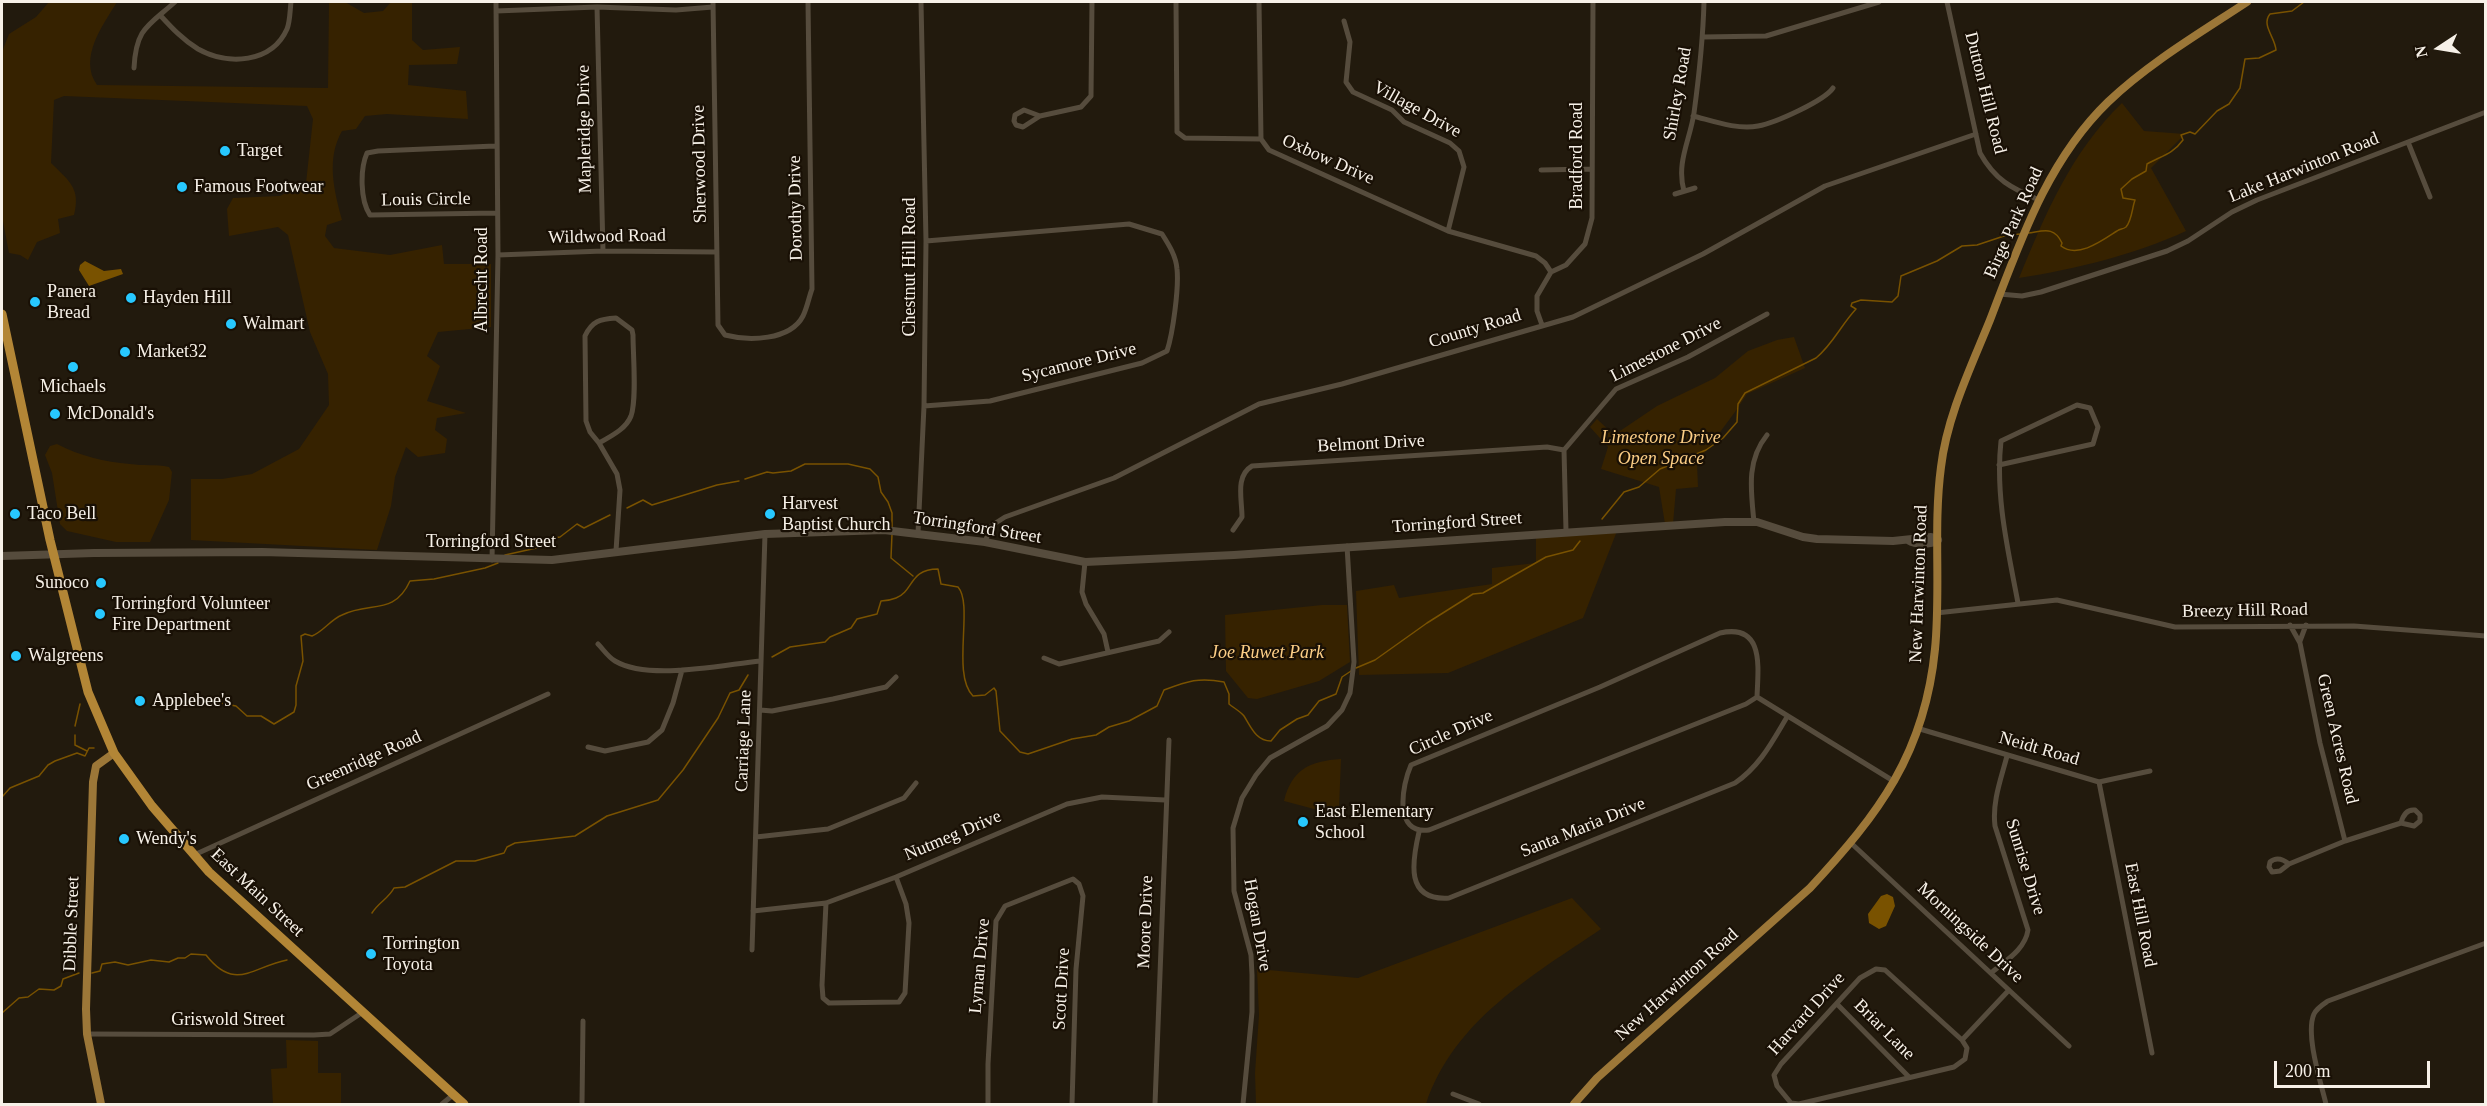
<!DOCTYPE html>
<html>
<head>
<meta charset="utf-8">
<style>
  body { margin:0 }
  #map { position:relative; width:2487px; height:1106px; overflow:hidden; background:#221a0d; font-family:Georgia,serif }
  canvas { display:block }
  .frame { position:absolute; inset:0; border:3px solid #f7f1e8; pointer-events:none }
  .north { position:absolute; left:2409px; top:18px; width:60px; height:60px; -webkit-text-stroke:4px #191005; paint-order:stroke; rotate:258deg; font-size:16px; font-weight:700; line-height:24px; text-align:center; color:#f7f1e8 }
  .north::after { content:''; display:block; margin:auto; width:21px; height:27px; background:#f7f1e8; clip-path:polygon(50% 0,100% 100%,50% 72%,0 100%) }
  .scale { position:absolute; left:2274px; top:1061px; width:156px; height:27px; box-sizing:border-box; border:3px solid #f7f1e8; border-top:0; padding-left:8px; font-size:18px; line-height:21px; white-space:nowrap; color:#f7f1e8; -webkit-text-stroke:4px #191005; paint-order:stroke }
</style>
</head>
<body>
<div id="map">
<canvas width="2487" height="1106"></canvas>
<div class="frame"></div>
<div class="north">N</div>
<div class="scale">200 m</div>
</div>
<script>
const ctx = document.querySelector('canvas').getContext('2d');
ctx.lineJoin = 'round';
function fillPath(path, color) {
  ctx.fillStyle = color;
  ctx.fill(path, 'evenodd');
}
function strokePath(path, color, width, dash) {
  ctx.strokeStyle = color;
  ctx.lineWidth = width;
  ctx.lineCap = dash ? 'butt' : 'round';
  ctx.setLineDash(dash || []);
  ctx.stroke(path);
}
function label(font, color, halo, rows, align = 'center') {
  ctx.font = font + ' Georgia,serif';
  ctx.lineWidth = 4.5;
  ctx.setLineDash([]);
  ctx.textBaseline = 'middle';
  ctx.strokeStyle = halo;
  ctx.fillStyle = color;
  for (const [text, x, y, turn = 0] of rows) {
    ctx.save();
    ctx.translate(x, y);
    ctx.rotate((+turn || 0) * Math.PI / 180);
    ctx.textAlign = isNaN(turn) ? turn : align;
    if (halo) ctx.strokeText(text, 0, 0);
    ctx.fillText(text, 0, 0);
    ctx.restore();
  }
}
fillPath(new Path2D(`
  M49 2H117C103 25 78 58 97 85L328 88 329 2H345L364 13 383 11 391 2H412V40L423 50 460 47 457 64 409 65 408 85 466 91 468 119 387 114 365 116 356 129 342 131C326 159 334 190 342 220L327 225 325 236 334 248 390 255 442 245 444 264H491V327L438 332 427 356 440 366 427 401 466 413 437 418 435 430 447 439 445 453 418 457 406 447 395 477 391 506 377 550 191 540V479H222L252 474 299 449 329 405 328 374 310 332 288 235 278 227 229 236 227 209 233 198 280 196 306 183 313 119 307 106 64 96 54 100 51 163C69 181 81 188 74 215L58 219 60 233 37 242 28 260 20 255 9 253 2 216V52L9 34 36 17Z
  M2122 103 2144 131 2185 134 2151 168 2186 231C2134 255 2075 269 2019 278 2045 215 2071 152 2122 103Z
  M1794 337 1805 368 1747 394 1735 412 1697 463 1698 487 1676 489 1673 524H1665L1659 487 1601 469 1608 447 1590 427 1597 419 1614 435 1657 406 1715 378 1748 351 1777 340Z
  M57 444C80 456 105 462 130 464 143 466 156 464 169 467L172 472 169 500 150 542H116L67 531 60 524 52 473 45 455 50 446Z
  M1619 526 1583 618 1448 673 1359 675 1356 591 1394 585 1399 598 1492 584V568L1536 563V531Z
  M1322 605H1347L1350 662 1319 681 1257 699 1248 698 1226 671 1225 615Z
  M1341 759 1339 809 1329 813 1284 801C1292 769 1310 761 1341 759Z
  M1572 898 1601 929C1532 976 1454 1020 1426 1104H1256L1255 1073 1259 1015 1257 969 1358 978Z
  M286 1040 318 1041V1073H341V1104H273L271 1069 287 1068Z`), '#362200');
fillPath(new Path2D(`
  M85 261 104 271 121 269 123 274 89 286 79 270 80 265Z
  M1887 894 1893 897 1895 906 1886 926 1879 929 1869 923 1868 914 1881 896Z`), '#795200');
strokePath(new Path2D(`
  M2028 233C2044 231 2054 226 2062 243L2061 246C2078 259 2103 240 2117 231 2121 228 2122 230 2126 227 2132 220 2132 208 2135 200L2123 198 2121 189 2132 179 2146 171 2147 164C2161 156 2173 154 2183 140L2181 135 2190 132 2195 134 2217 111 2229 104 2240 88 2245 59 2259 58 2276 50C2275 37 2261 25 2270 14L2292 11 2304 2
  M745 479 767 472 773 473 791 471 805 464H848L870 469 878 477 881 492 888 502 892 513V527
  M627 508 643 500 652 505 717 485 739 481
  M1602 519 1624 492 1639 487 1660 469 1706 450 1723 438 1737 422 1738 404 1745 393 1816 358C1833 344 1841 325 1856 309L1851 306 1852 303 1861 300 1892 302 1898 296 1901 276 1937 261 1962 246 1977 245 2007 235 2021 234
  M892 534 891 558 913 576
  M505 555 541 547 548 539 560 537 577 524 584 528 610 515
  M772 657 790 647 825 642 830 637 851 628 857 619 877 614 881 601C885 601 891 600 896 598 914 591 909 569 938 569L941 584 958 587C974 605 951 674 973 696L985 695 994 688 996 691 1000 731 1020 752 1028 754 1072 739 1096 735 1109 727 1129 721 1157 706 1164 690C1188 681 1199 677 1224 682L1229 694V704C1234 708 1241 712 1244 716 1251 727 1256 741 1271 741L1280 730 1297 719 1308 715 1319 701 1336 694 1342 677 1351 671
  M1356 668 1375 660 1427 623 1473 594 1483 593 1546 557 1573 550 1580 541
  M188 702 194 699
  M220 703 236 706 247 716H261L274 724 294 712 296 705V686L303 661 301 636 305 634 312 636C324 631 330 620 342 615 370 601 394 616 410 581L434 579 485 568 498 563
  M75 726 80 704
  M75 735V745L87 751
  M2 797 10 788 39 776 48 765 55 761 77 753 85 756 89 748H94
  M372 913C378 903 389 898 394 888L405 887 456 861H475L504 853 507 847 515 843 575 836 607 816 658 800 683 770 718 718 730 693 739 690 748 675
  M92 973 100 971 102 964 115 962 128 965 151 960 169 962 178 958H185L191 954 206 955C235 992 252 967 287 960
  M2 1013 19 998 28 997 39 989 54 990 61 986 63 979 79 973`), '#795200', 1.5);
strokePath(new Path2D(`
  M713 2 718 325 725 335C748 341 790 341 803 316 807 308 809 297 812 289L808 2
  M1176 2 1177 132 1185 138 1261 139 1269 150 1448 231 1536 256 1545 263 1551 272
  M1259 2 1261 139
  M1947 2 1980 153C1995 180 2011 188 2039 200
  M597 7 603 251
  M496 11 597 7 676 10 713 7
  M160 15C172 28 183 40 198 49 228 66 272 63 287 29 290 22 290 10 291 2
  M1344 21 1350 42 1346 82 1353 92 1392 110 1404 122 1450 143 1459 151 1464 167 1448 231
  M1703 37 1766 36 1879 2
  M134 68C136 28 148 26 175 2
  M1024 110 1040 116 1023 127 1016 125 1014 121 1015 115Z
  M1040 116 1081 107 1091 96 1092 2
  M1693 116C1713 121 1737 130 1758 126 1775 123 1824 101 1833 88
  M2408 142 2430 197
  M495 146 378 151 367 153C360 169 360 200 370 215L497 213
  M1541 170 1591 169
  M1684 191C1676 163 1690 140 1694 113 1699 76 1703 39 1704 2
  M1675 194 1695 188
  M498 255 603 251 716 252
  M1999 294 2022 296 2041 292 2167 251 2188 241 2232 212 2257 200 2486 112
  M616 318 632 330 633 335C633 355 637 399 631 416 626 429 611 436 599 443L590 432 586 421 585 336C592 321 600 319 616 318Z
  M1542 325 1537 311V296L1551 272 1566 265 1585 244 1592 218 1593 2
  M924 406 990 401 1142 363 1167 351C1173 333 1179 287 1177 269 1176 256 1169 245 1162 234L1129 224 926 241
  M599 443 617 474 620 490 616 551
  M1564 450 1616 389 1688 357 1767 314
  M1564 450 1566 531
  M1999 465 2093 444 2098 427 2090 408 2077 405 2001 441C1995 496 2008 550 2018 603
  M1754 522C1751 491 1746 461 1767 435
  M1233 530 1242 517C1242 499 1235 476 1252 466L1547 447 1564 450
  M918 533 924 406 926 241 921 2
  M985 542 991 526 1005 517 1114 478 1259 404 1342 384 1573 317 1703 254 1825 186 1976 134
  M492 560 498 255 496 2
  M1085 562 1082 592 1086 604 1104 634 1108 652
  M1936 613 2057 600 2175 627 2354 626 2486 636
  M2290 625 2300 643 2320 743 2345 841
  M2300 641 2306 625
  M598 644C603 649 608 657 615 661 649 681 721 665 760 661
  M1044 658 1059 664 1159 641 1169 632
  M1757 697 1746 704 1429 830C1393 835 1402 785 1411 765L1600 687 1720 633C1765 623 1758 668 1757 697L1895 782
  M760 710 772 711 833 699 886 687 896 677
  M1920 729 2099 782 2150 771
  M588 747 605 751 648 742 662 730 673 703 682 670
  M2099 782 2152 1053
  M1419 832C1412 862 1405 901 1449 898L1735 783C1760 766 1772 742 1787 717
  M756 837 828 829 904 798 916 783
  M1851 843 2069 1046
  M194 855 548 694
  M2289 864C2283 859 2276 857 2270 862L2269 867 2272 872 2280 871 2289 864 2345 841 2401 823 2414 826 2420 821V815L2415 810C2407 809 2403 815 2401 823
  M826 903 822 985 823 998 829 1003 899 1002 905 993 909 923 906 904 896 877
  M753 911 826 903 896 877 1067 804 1102 797 1165 800
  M752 950 765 534
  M1876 969 1885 970 1962 1040 1967 1048 1965 1059 1954 1067 1799 1104 1791 1103 1777 1086 1774 1075 1781 1064 1860 978Z
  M1991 973C2005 961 2025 950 2028 930L1995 826C1992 802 2001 779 2007 756
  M1837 1004 1909 1077
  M87 1034 314 1035 330 1034 363 1012
  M1962 1040 2009 990
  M1453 1094 1479 1104
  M442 1104 453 1095
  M582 1104 583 1021
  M988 1104V1064L996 921 1005 906 1073 879 1079 884 1083 896 1076 969 1072 1104
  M1155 1104 1169 740
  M1243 1104 1252 1012V975L1251 955 1234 891 1233 828 1242 798 1256 775 1270 758 1327 726 1342 710 1350 693 1354 662 1347 546
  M2326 1104C2321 1083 2305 1034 2314 1014 2317 1008 2322 1005 2328 1001L2486 943`), '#564c3d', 5);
strokePath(new Path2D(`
  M1908 540C1916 545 1930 545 1938 540
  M2 556 94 553 262 552 552 560 765 534 884 530 985 542 1085 562 1234 555 1725 522H1757L1803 537 1817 539 1893 541 1931 537 1938 540`), '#564c3d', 8);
strokePath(new Path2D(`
  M101 1104 87 1034 86 1009 93 782 96 766 114 753
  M1574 1104 1597 1078 1810 888C1879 814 1925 753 1935 649 1941 589 1933 527 1941 467 1947 416 1971 367 1990 320 2020 242 2047 161 2108 102 2149 63 2200 33 2247 2`), '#9c7738', 8);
strokePath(new Path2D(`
  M2 314 50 540 88 692 114 753 152 806 209 872 464 1104`), '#b38636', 9);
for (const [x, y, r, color] of [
  [225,151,6,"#27c8ff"],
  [182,187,6,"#27c8ff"],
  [131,298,6,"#27c8ff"],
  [35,302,6,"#27c8ff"],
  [231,324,6,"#27c8ff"],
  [125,352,6,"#27c8ff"],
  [73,367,6,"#27c8ff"],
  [55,414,6,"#27c8ff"],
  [15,514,6,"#27c8ff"],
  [770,514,6,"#27c8ff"],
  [101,583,6,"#27c8ff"],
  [100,614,6,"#27c8ff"],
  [16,656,6,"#27c8ff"],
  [140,701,6,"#27c8ff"],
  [1303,822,6,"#27c8ff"],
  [124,839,6,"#27c8ff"],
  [371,954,6,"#27c8ff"]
]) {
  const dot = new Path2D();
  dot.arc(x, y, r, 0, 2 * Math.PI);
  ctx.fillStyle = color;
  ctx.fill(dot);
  strokePath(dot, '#191005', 2);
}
label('18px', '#f7f1e8', '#191005', [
  ["Dutton Hill Road",1985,93,76],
  ["Shirley Road",1678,94,-80],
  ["Village Drive",1417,110,29],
  ["Mapleridge Drive",585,129,-91],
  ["Bradford Road",1577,156,-90],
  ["Oxbow Drive",1328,160,24],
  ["Sherwood Drive",700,164,-91],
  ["Lake Harwinton Road",2304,168,-22],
  ["Louis Circle",426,200,-1],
  ["Dorothy Drive",796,208,-91],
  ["Birge Park Road",2014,223,-66],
  ["Wildwood Road",607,237,-1],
  ["Chestnut Hill Road",910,267,-90],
  ["Albrecht Road",482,280,-90],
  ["County Road",1475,329,-17],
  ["Limestone Drive",1666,350,-27],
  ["Sycamore Drive",1079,363,-14],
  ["Belmont Drive",1371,444,-3],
  ["Torringford Street",1457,523,-4],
  ["Torringford Street",977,528,9],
  ["Torringford Street",491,542],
  ["New Harwinton Road",1919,584,-88],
  ["Breezy Hill Road",2245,611,-1],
  ["Circle Drive",1451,733,-24],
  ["Green Acres Road",2337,739,77],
  ["Carriage Lane",744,741,-88],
  ["Neidt Road",2039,749,16],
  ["Greenridge Road",364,761,-24],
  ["Santa Maria Drive",1583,828,-22],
  ["Nutmeg Drive",953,836,-23],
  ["Sunrise Drive",2025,867,73],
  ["East Main Street",257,893,43],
  ["East Hill Road",2140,915,79],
  ["Moore Drive",1146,922,-88],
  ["Dibble Street",72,924,-88],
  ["Hogan Drive",1257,925,80],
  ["Morningside Drive",1970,933,43],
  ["Lyman Drive",980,966,-85],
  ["New Harwinton Road",1677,985,-42],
  ["Scott Drive",1062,989,-87],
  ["Harvard Drive",1807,1014,-48],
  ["Griswold Street",228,1020],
  ["Briar Lane",1884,1030,45]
]);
label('18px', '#f7f1e8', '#191005', [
  ["Target",237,151],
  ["Famous Footwear",194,187],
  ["Panera",47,292],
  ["Bread",47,313],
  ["Hayden Hill",143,298],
  ["Walmart",243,324],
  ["Market32",137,352],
  ["Michaels",73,387,"center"],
  ["McDonald's",67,414],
  ["Harvest",782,504],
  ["Baptist Church",782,525],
  ["Taco Bell",27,514],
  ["Sunoco",89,583,"right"],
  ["Torringford Volunteer",112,604],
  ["Fire Department",112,625],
  ["Walgreens",28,656],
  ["Applebee's",152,701],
  ["East Elementary",1315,812],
  ["School",1315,833],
  ["Wendy's",136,839],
  ["Torrington",383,944],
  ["Toyota",383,965]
], 'left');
label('italic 18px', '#fcce86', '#191005', [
  ["Limestone Drive",1661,438],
  ["Open Space",1661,459],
  ["Joe Ruwet Park",1267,653]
]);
</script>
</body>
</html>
